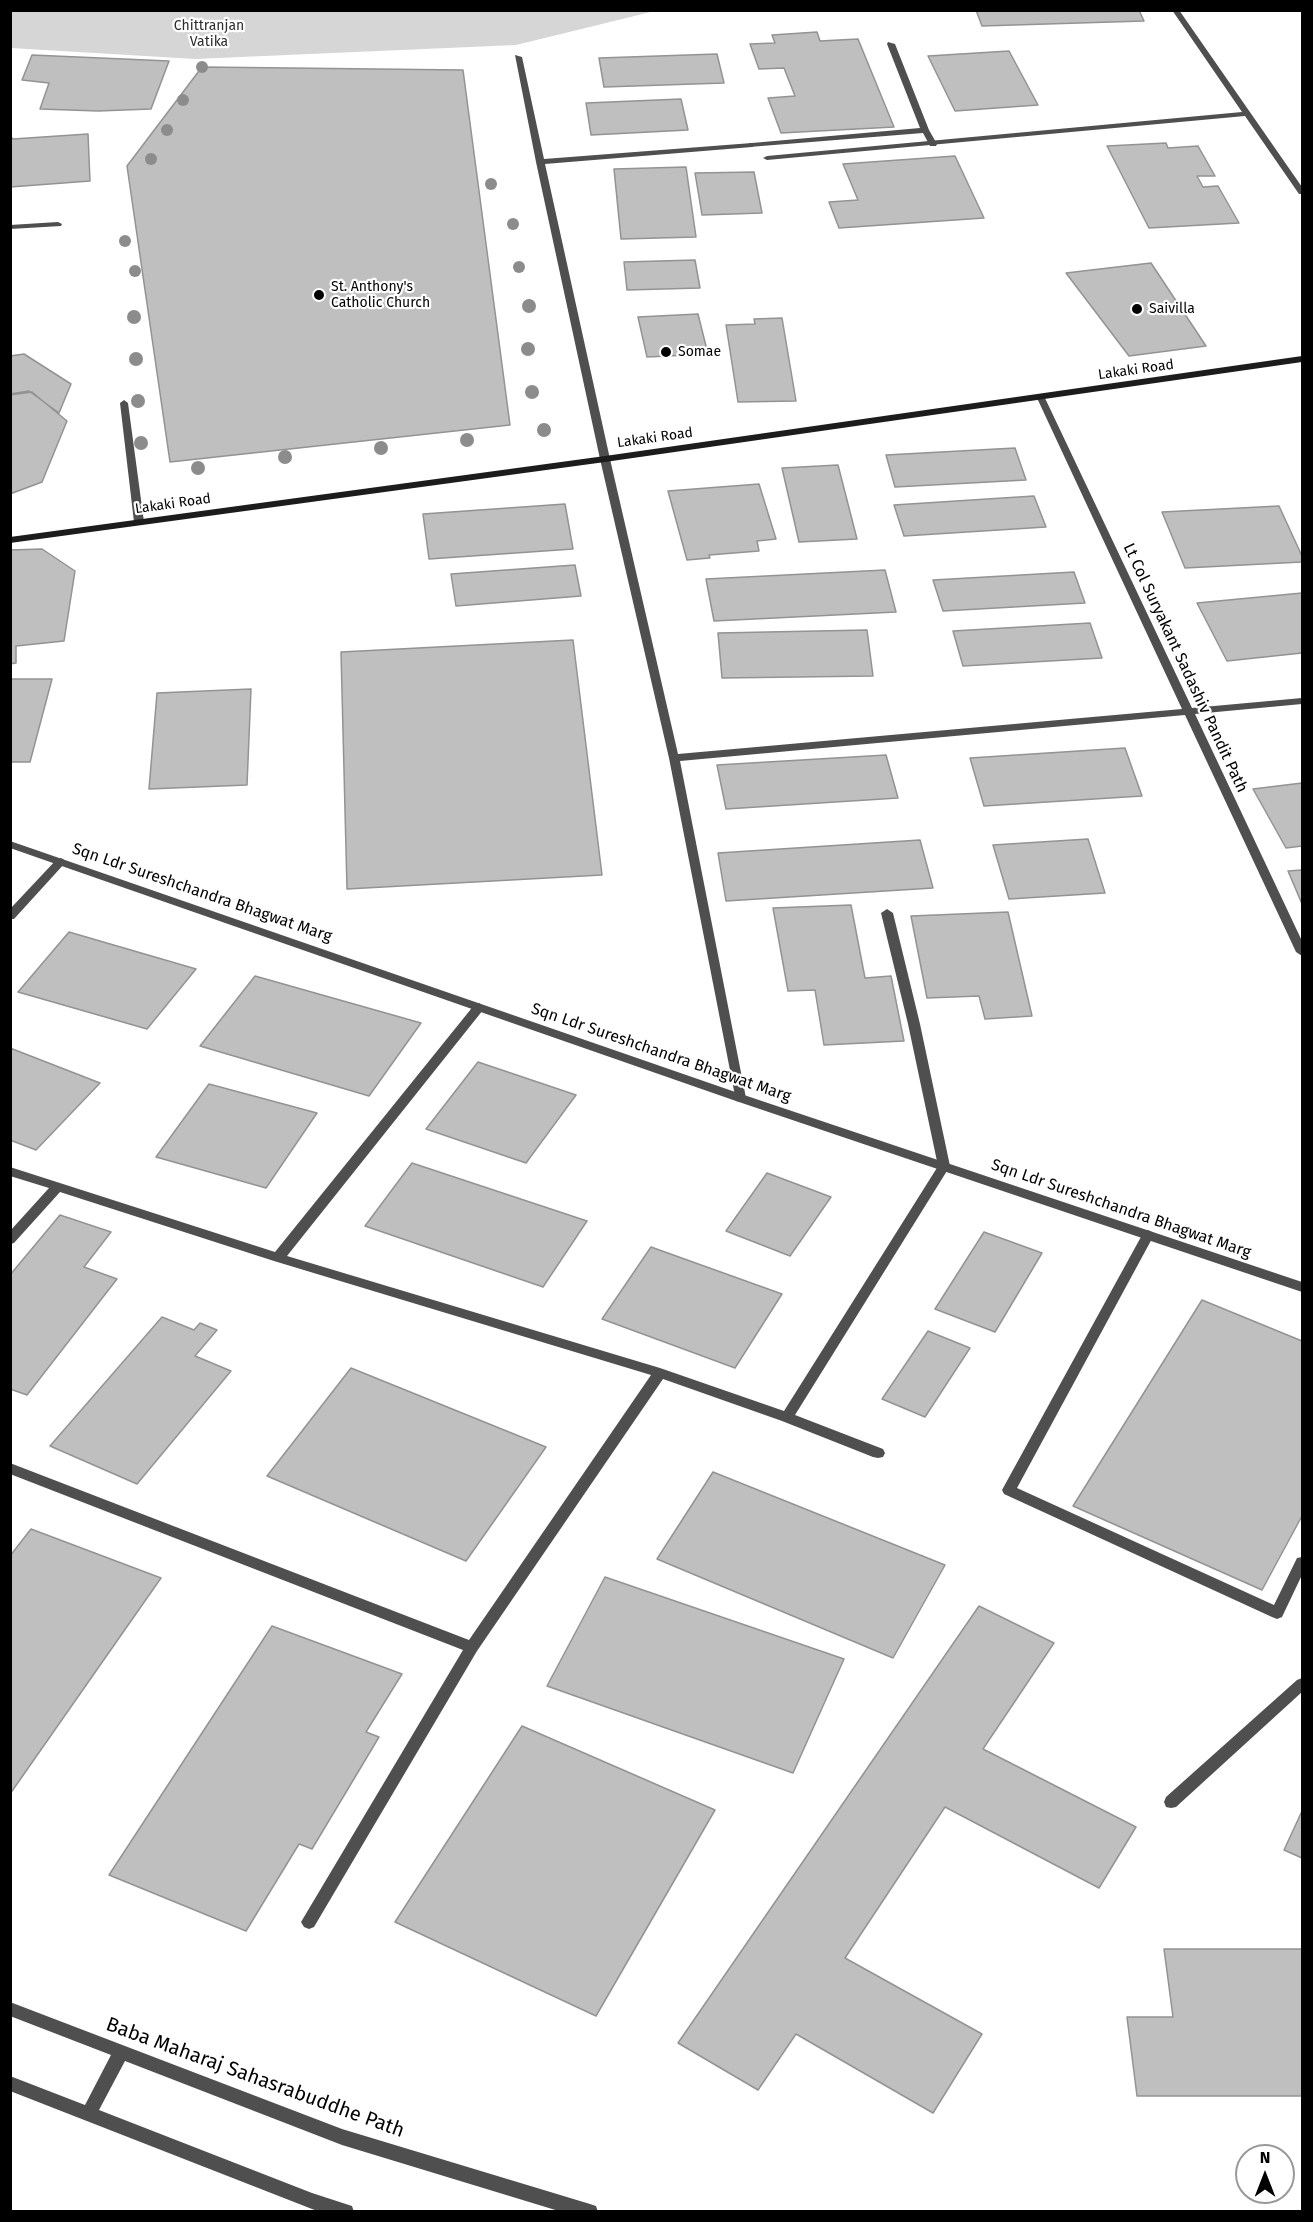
<!DOCTYPE html>
<html>
<head>
<meta charset="utf-8">
<style>
  body { margin:0 }
  #map { position:relative; width:1313px; height:2222px; overflow:hidden; background:#fff; font-family:"Fira Sans",sans-serif }
  canvas { display:block }
  .frame { position:absolute; inset:0; border:12px solid #000; pointer-events:none }
  .north { position:absolute; left:1235px; top:2144px; width:60px; height:60px; box-sizing:border-box; background:#fff; border:2px solid #999; border-radius:50%; rotate:0deg; font-size:16px; font-weight:700; line-height:24px; text-align:center; color:#000 }
  .north::after { content:''; display:block; margin:auto; width:21px; height:27px; background:#000; clip-path:polygon(50% 0,100% 100%,50% 72%,0 100%) }
</style>
</head>
<body>
<div id="map">
<canvas width="1313" height="2222"></canvas>
<div class="frame"></div>
<div class="north">N</div>
</div>
<script>
const ctx = document.querySelector('canvas').getContext('2d');
ctx.lineJoin = 'round';
function fillPath(path, color) {
  ctx.fillStyle = color;
  ctx.fill(path, 'evenodd');
}
function strokePath(path, color, width, dash) {
  ctx.strokeStyle = color;
  ctx.lineWidth = width;
  ctx.lineCap = dash ? 'butt' : 'round';
  ctx.setLineDash(dash || []);
  ctx.stroke(path);
}
function label(font, color, halo, rows, align = 'center') {
  ctx.font = font + ' "Fira Sans",sans-serif';
  ctx.lineWidth = 4.5;
  ctx.setLineDash([]);
  ctx.textBaseline = 'middle';
  ctx.strokeStyle = halo;
  ctx.fillStyle = color;
  for (const [text, x, y, turn = 0] of rows) {
    ctx.save();
    ctx.translate(x, y);
    ctx.rotate((+turn || 0) * Math.PI / 180);
    ctx.textAlign = isNaN(turn) ? turn : align;
    if (halo) ctx.strokeText(text, 0, 0);
    ctx.fillText(text, 0, 0);
    ctx.restore();
  }
}
fillPath(new Path2D(`
  M10 11 11 10 655 11 516 45 195 59 11 48Z`), '#d6d6d6');
const building = new Path2D(`
  M976 10H1139L1144 21 982 26Z
  M817 32 820 41 858 39 894 127 781 133 768 98 795 96 784 68 759 69 750 44 775 43 772 35Z
  M1009 51 1038 105 955 111 928 56Z
  M717 54 724 83 604 87 599 58Z
  M32 55 169 61 151 109 98 111 40 109 49 83 22 80Z
  M202 67 463 70 510 425 170 462 127 166Z
  M681 99 688 130 591 135 586 103Z
  M88 134 90 181 10 187V136L13 139Z
  M1166 143 1168 148 1198 146 1215 176H1197L1203 187 1218 186 1239 223 1149 228 1107 146Z
  M955 156 984 218 839 228 829 202 858 200 843 164Z
  M686 167 696 237 621 239 614 169Z
  M754 172 762 213 702 215 695 173Z
  M695 260 700 288 627 290 624 262Z
  M1151 263 1206 346 1129 356 1066 273Z
  M698 314 708 354 647 357 638 317Z
  M782 318 796 401 738 402 726 325 755 324 754 319Z
  M24 354 71 384 59 413 29 391 10 394V356Z
  M32 392 67 421 42 482 10 494V395Z
  M1015 448 1026 480 895 487 886 455Z
  M838 465 857 539 799 542 782 468Z
  M759 484 776 539 757 541 759 551 709 555 710 558 687 560 668 491Z
  M1034 496 1046 527 904 536 894 505Z
  M565 504 573 549 429 559 423 514Z
  M1279 506 1302 556V562L1185 568 1162 512Z
  M42 549 75 571 64 641 16 646V663L10 664V550Z
  M575 565 581 596 456 606 451 574Z
  M885 570 896 612 714 621 706 579Z
  M1074 572 1085 603 943 611 933 580Z
  M1302 593V653L1227 661 1197 603Z
  M1090 623 1102 658 963 666 953 631Z
  M867 630 873 676 722 678 718 633Z
  M573 640 602 875 347 889 341 652Z
  M10 679H52L30 762H10Z
  M251 689 247 785 149 789 157 693Z
  M1125 748 1142 796 984 806 970 758Z
  M886 755 898 798 726 809 717 765Z
  M1302 783V846L1286 848 1253 789Z
  M1088 839 1105 893 1009 899 993 845Z
  M920 840 933 888 726 901 718 853Z
  M1302 870V904L1288 871Z
  M851 905 865 978 891 976 904 1041 824 1045 815 990 788 991 773 908Z
  M1008 912 1032 1016 985 1019 979 996 927 998 911 916Z
  M69 932 196 969 147 1029 18 992Z
  M255 976 421 1023 369 1096 200 1046Z
  M10 1048 100 1083 36 1150 10 1140Z
  M478 1062 576 1095 526 1163 426 1129Z
  M209 1084 317 1113 266 1188 156 1157Z
  M412 1163 587 1221 543 1287 365 1226Z
  M767 1173 831 1197 790 1256 726 1231Z
  M60 1215 111 1232 84 1267 117 1279 27 1395 10 1389V1275Z
  M984 1232 1042 1253 995 1332 935 1309Z
  M651 1247 782 1294 735 1368 602 1319Z
  M1202 1300 1302 1341V1516L1262 1590 1073 1506Z
  M162 1317 194 1330 200 1323 217 1330 195 1356 231 1371 137 1484 50 1446Z
  M928 1331 970 1348 925 1417 882 1399Z
  M351 1368 546 1447 466 1561 267 1476Z
  M713 1472 945 1565 893 1658 657 1559Z
  M31 1529 161 1578 10 1794V1556Z
  M605 1577 844 1659 793 1773 547 1686Z
  M979 1606 1054 1643 983 1749 1136 1827 1099 1888 945 1807 845 1958 982 2034 933 2113 796 2034 758 2090 678 2043Z
  M272 1626 402 1674 366 1732 379 1737 312 1849 299 1844 246 1931 109 1875Z
  M522 1726 715 1810 596 2016 395 1922Z
  M1302 1811V1858L1284 1850Z
  M1164 1949H1302V2096H1137L1127 2017H1173Z`);
fillPath(building, '#bfbfbf');
strokePath(building, '#939393', 1.5);
fillPath(new Path2D(`
  M888 42 895 44 929 130 937 144 936 146H930L923 133 749 147V143H752L920 128 887 44Z
  M124 400 128 403 144 522 139 525 134 522 120 403Z
  M887 909 893 913 920 1024 950 1166 944 1170 938 1166 908 1024 881 913Z
  M1148 1230 1152 1232 1154 1235 1017 1488 1274 1605 1297 1558 1302 1557V1575L1282 1617 1277 1619 1272 1617 1004 1494 1002 1490 1142 1235 1144 1232Z`), '#4f4f4f');
fillPath(new Path2D(`
  M1172 10H1179L1302 187V194H1299L1245 116 767 160 763 158 767 156 1242 112Z
  M515 55 522 57 544 159 752 143 756 145 752 147 545 164 610 459 678 754 1182 709 1037 398 1038 396H1044L1192 708 1302 698V704L1195 714 1302 941V956L1296 952 1185 715 680 761 746 1098 740 1102 736 1101 669 758 600 459 536 162Z
  M58 222 62 224 61 226 10 229V225Z
  M61 858 66 861 65 863 14 919H10V909L57 859Z
  M479 1003 485 1007 483 1010 287 1256 660 1368 784 1411 940 1163H948L950 1166 795 1415 883 1449 885 1453 883 1457 878 1458 873 1457 782 1421 663 1379 477 1651 314 1927 309 1929 304 1927 301 1922 304 1917 463 1650 10 1474V1463L469 1640 651 1375 274 1261 60 1192 14 1243 10 1244V1231L49 1188 10 1176V1167L275 1252 475 1004Z
  M1302 1678V1692L1176 1807 1171 1808 1166 1807 1164 1802 1166 1797 1297 1680Z`), '#4f4f4f');
fillPath(new Path2D(`
  M10 841 744 1095 1302 1282V1292L736 1101 10 848Z
  M10 2002 342 2129 590 2204 596 2206 598 2212H562L342 2145 125 2061 99 2110 312 2193 352 2206 354 2212H320L312 2209 10 2091V2076L85 2105 111 2055 10 2016Z`), '#4f4f4f');
fillPath(new Path2D(`
  M1302 356V362L605 462 10 543V537L605 456Z`), '#1c1c1c');
ctx.fillStyle = '#8c8c8c';
for (const [x, y, r] of [
  [202,67,6],
  [183,100,6],
  [167,130,6],
  [151,159,6],
  [491,184,6],
  [513,224,6],
  [125,241,6],
  [519,267,6],
  [135,271,6],
  [529,306,7],
  [134,317,7],
  [528,349,7],
  [136,359,7],
  [532,392,7],
  [138,401,7],
  [544,430,7],
  [467,440,7],
  [141,443,7],
  [381,448,7],
  [285,457,7],
  [198,468,7]
]) {
  ctx.beginPath();
  ctx.arc(x, y, r, 0, 2 * Math.PI);
  ctx.fill();
}
for (const [x, y, r, color] of [
  [319,295,6,"#000"],
  [1137,309,6,"#000"],
  [666,352,6,"#000"]
]) {
  const dot = new Path2D();
  dot.arc(x, y, r, 0, 2 * Math.PI);
  ctx.fillStyle = color;
  ctx.fill(dot);
  strokePath(dot, '#fff', 2);
}
label('14px', '#2d2d2d', '#fff', [
  ["Chittranjan",209,26],
  ["Vatika",209,42]
]);
label('14px', '#000', '#fff', [
  ["St. Anthony's",331,287],
  ["Catholic Church",331,303],
  ["Saivilla",1149,309],
  ["Somae",678,352]
], 'left');
label('14px', '#000', '#fff', [
  ["Lakaki Road",1136,370,-8],
  ["Lakaki Road",655,438,-8],
  ["Lakaki Road",173,504,-8]
]);
label('16px', '#000', '#fff', [
  ["Lt Col Suryakant Sadashiv Pandit Path",1185,668,65],
  ["Sqn Ldr Sureshchandra Bhagwat Marg",202,893,19],
  ["Sqn Ldr Sureshchandra Bhagwat Marg",661,1053,19],
  ["Sqn Ldr Sureshchandra Bhagwat Marg",1121,1209,19]
]);
label('20px', '#000', '#fff', [
  ["Baba Maharaj Sahasrabuddhe Path",255,2078,20]
]);
</script>
</body>
</html>
